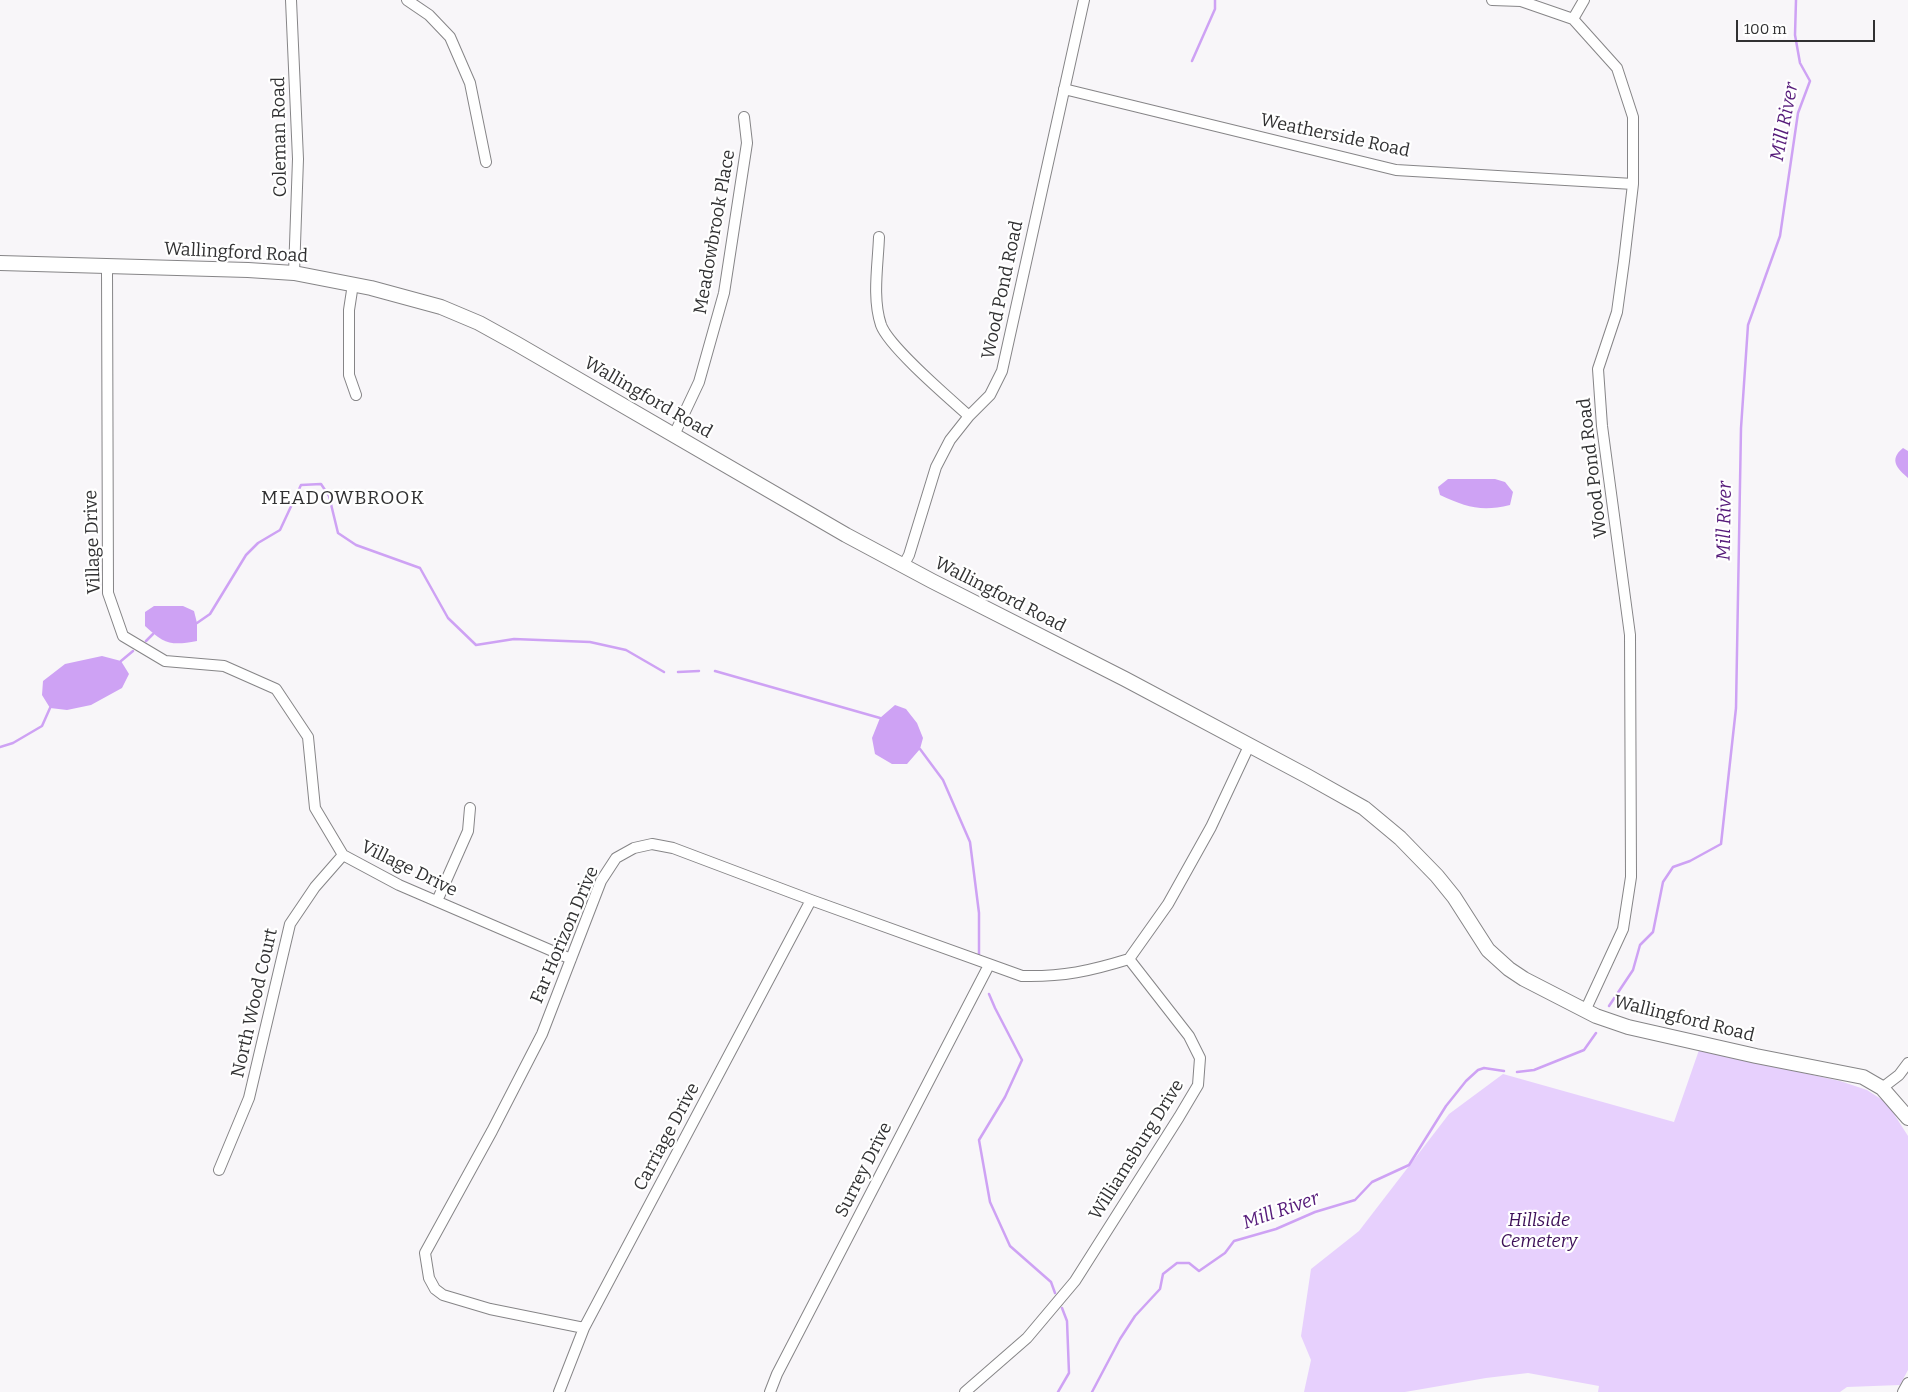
<!DOCTYPE html>
<html>
<head>
<meta charset="utf-8">
<style>
  body { margin:0 }
  #map { position:relative; width:1908px; height:1392px; overflow:hidden; background:#f8f6f9; font-family:Bitter,serif }
  canvas { display:block }
  .scale { position:absolute; left:1736px; top:20px; width:139px; height:22px; box-sizing:border-box; border:2px solid #313132; border-top:0; padding-left:6px; font-size:15px; line-height:18px; white-space:nowrap; color:#313132; -webkit-text-stroke:4px #fff; paint-order:stroke }
</style>
</head>
<body>
<div id="map">
<canvas width="1908" height="1392"></canvas>
<div class="scale">100 m</div>
</div>
<script>
const ctx = document.querySelector('canvas').getContext('2d');
ctx.lineJoin = 'round';
function fillPath(path, color) {
  ctx.fillStyle = color;
  ctx.fill(path, 'evenodd');
}
function strokePath(path, color, width, dash) {
  ctx.strokeStyle = color;
  ctx.lineWidth = width;
  ctx.lineCap = dash ? 'butt' : 'round';
  ctx.setLineDash(dash || []);
  ctx.stroke(path);
}
function label(font, color, halo, rows, align = 'center') {
  ctx.font = font + ' Bitter,serif';
  ctx.lineWidth = 4.5;
  ctx.setLineDash([]);
  ctx.textBaseline = 'middle';
  ctx.strokeStyle = halo;
  ctx.fillStyle = color;
  for (const [text, x, y, turn = 0] of rows) {
    ctx.save();
    ctx.translate(x, y);
    ctx.rotate((+turn || 0) * Math.PI / 180);
    ctx.textAlign = isNaN(turn) ? turn : align;
    if (halo) ctx.strokeText(text, 0, 0);
    ctx.fillText(text, 0, 0);
    ctx.restore();
  }
}
fillPath(new Path2D(`
  M1699 1050 1840 1081 1867 1090 1887 1103 1908 1136V1370L1900 1385 1847 1387 1840 1392H1598L1599 1386 1528 1373 1486 1378 1405 1392H1304L1311 1360 1301 1336 1311 1269 1359 1231 1449 1114 1503 1074 1674 1122Z`), '#e7d0fd');
fillPath(new Path2D(`
  M1903 448 1908 451V478C1898 469 1888 460 1903 448Z
  M1448 479H1495L1505 482 1513 492 1510 505C1481 512 1466 507 1440 495L1438 487Z
  M154 606H183L194 611 197 623V641C171 646 164 644 145 626V612Z
  M102 656 121 661 129 674 122 688 91 705 67 710 50 708 42 695 43 681 65 664Z
  M895 705 906 709 917 723 923 738 920 749 907 764H892L875 754 872 738 880 718Z`), '#cea2f4');
strokePath(new Path2D(`
  M1192 61 1215 9V0
  M197 623 210 614 246 555 258 543 280 530 301 485 321 484 329 496 338 533 356 545 420 568 448 618 476 645 514 639 590 642 626 650 664 672
  M146 641 153 634
  M121 661 133 651
  M715 671 880 718
  M678 672 699 671
  M0 747 13 743 42 726 50 708
  M920 749 943 780 970 842 979 913V956
  M989 994 995 1008 1022 1060 1005 1097 979 1140 990 1202 1010 1246 1051 1282 1055 1293
  M1609 1006 1633 970 1640 945 1653 932 1663 882 1673 867 1690 861 1721 844 1736 708 1741 428 1748 325 1780 236 1798 113 1810 81 1800 63 1795 35 1796 0
  M1517 1072 1534 1070 1584 1050 1596 1033
  M1058 1392 1069 1373 1067 1321 1062 1308
  M1092 1392 1120 1339 1135 1316 1160 1289 1163 1274 1177 1263H1189L1199 1271 1225 1253 1234 1241 1276 1229 1315 1212 1355 1200 1372 1182 1409 1165 1446 1106 1466 1081 1478 1070 1484 1068 1504 1071`), '#cea2f4', 2.5);
const street = new Path2D(`
  M291 0 298 159 294 273
  M407 0 429 15 450 37 470 83 486 162
  M1492 0 1521 1 1573 19 1617 68 1633 117V184L1624 261 1617 312 1598 369 1602 426 1630 635 1631 877 1623 929 1585 1011
  M1573 19 1584 0
  M1064 89 1396 170 1633 184
  M879 237C878 265 872 298 881 325 889 347 949 398 969 416
  M107 267 108 593 123 636 165 661 224 666 276 689 308 737 315 808 343 855 399 885 571 959
  M353 284 349 310V375L356 395
  M674 435 699 382 724 293 747 143 744 117
  M903 566 909 555 936 467 950 440 969 416 990 395 1002 371 1084 0
  M437 901 468 831 470 808
  M1129 959 1168 904 1211 827 1249 746
  M1882 1088 1899 1075 1908 1063
  M219 1170 249 1098 290 924 315 887 343 855
  M584 1328 490 1309 443 1295 435 1289 429 1278 425 1253 492 1131 542 1034 601 881 616 858 634 848 652 844 673 848 811 900 1022 976C1063 977 1090 971 1129 959
  M559 1392 584 1328 811 900
  M770 1392 777 1374 989 965
  M965 1392 1027 1338 1075 1281 1179 1117 1198 1085 1200 1058 1189 1036 1129 959
  M1903 1392 1908 1383`);
const secondary = new Path2D(`
  M0 263 248 270 294 273 371 288 441 307 479 323 517 344 846 535 932 581 1125 679 1307 776 1364 808 1400 838 1437 876 1454 897 1488 950 1509 969 1524 979 1596 1016 1628 1027 1756 1056 1863 1077 1882 1088 1908 1118`);
strokePath(street, '#868587', 12);
strokePath(secondary, '#868587', 16);
strokePath(street, '#fff', 10);
strokePath(secondary, '#fff', 14);
label('18px', '#313132', '#fff', [
  ["Weatherside Road",1335,136,12],
  ["Coleman Road",280,137,-91],
  ["Meadowbrook Place",715,232,-80],
  ["Wallingford Road",236,253,3],
  ["Wood Pond Road",1003,290,-78],
  ["Wallingford Road",648,398,30],
  ["Wood Pond Road",1593,468,-97],
  ["Village Drive",93,542,-92],
  ["Wallingford Road",1000,595,27],
  ["Village Drive",409,869,26],
  ["Far Horizon Drive",565,935,-67],
  ["North Wood Court",255,1003,-77],
  ["Wallingford Road",1684,1019,14],
  ["Carriage Drive",667,1137,-62],
  ["Williamsburg Drive",1137,1150,-58],
  ["Surrey Drive",864,1170,-63]
]);
label('italic 18px', '#3d1058', '#fff', [
  ["Hillside",1539,1221],
  ["Cemetery",1539,1242]
]);
label('italic 19px', '#561b7a', '#fff', [
  ["Mill River",1785,122,-79],
  ["Mill River",1725,521,-89],
  ["Mill River",1281,1211,-19]
]);
ctx.letterSpacing = '1px';
label('19px', '#313132', '#fff', [
  ["MEADOWBROOK",343,499]
]);
ctx.letterSpacing = '0px';
</script>
</body>
</html>
